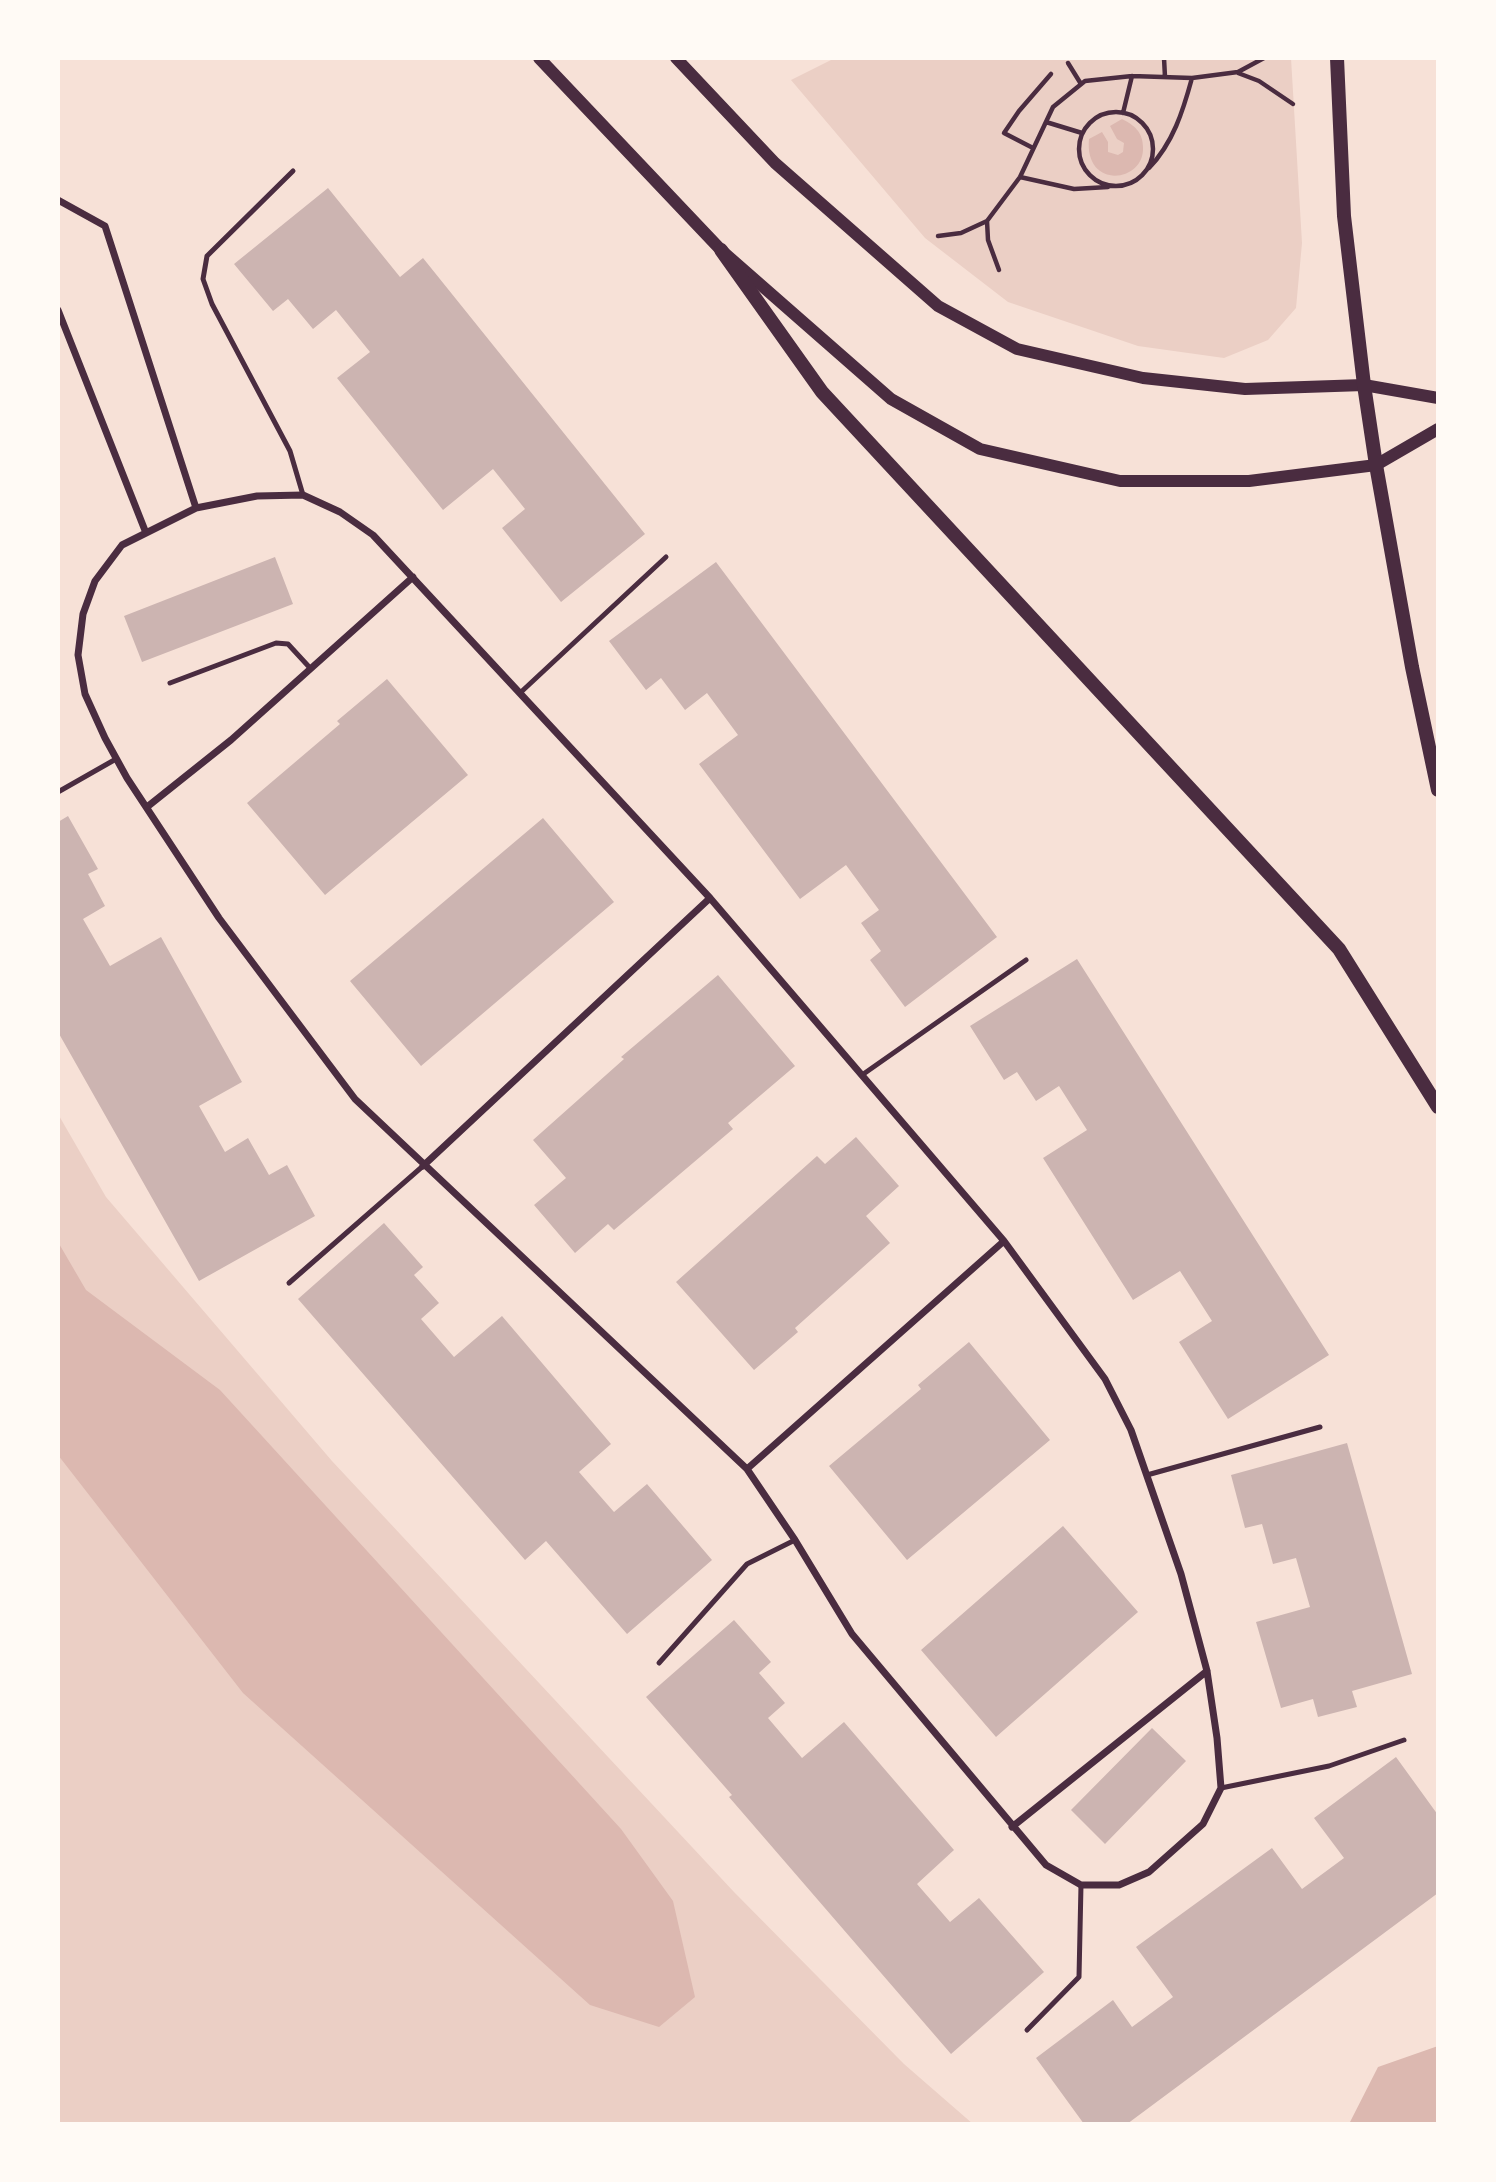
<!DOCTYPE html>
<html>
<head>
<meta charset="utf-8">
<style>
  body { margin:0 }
  #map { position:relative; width:1496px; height:2182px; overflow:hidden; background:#f7e1d7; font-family:Raleway,sans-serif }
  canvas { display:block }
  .frame { position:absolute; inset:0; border:60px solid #fffaf5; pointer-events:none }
</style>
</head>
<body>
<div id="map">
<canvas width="1496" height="2182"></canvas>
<div class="frame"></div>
</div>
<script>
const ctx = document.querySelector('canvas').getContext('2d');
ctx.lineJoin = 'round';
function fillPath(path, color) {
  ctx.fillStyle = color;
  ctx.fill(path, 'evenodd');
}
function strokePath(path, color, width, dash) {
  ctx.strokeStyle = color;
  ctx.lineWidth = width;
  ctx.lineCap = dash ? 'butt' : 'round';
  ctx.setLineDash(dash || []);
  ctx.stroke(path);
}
fillPath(new Path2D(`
  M835 58H1291L1302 243 1296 308 1268 340 1224 358 1138 346 1008 302 925 238 791 80Z
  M58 1114 106 1197 332 1461 734 1892 904 2064 973 2124H58Z`), '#ebcfc5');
fillPath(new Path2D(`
  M1122 119C1134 125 1143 132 1143 147 1145 183 1084 190 1089 139L1102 132 1108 142V152L1118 155 1123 152 1124 143 1117 139 1110 126Z
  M58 1242 86 1290 220 1390 621 1829 673 1901 695 1997 659 2027 590 2005 243 1693 58 1455Z
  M1438 2046V2124H1349L1378 2067Z`), '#dcb8b0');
fillPath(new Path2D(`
  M328 188 400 277 423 258 645 534 561 602 502 528 525 509 493 469 443 510 337 378 370 352 336 310 313 329 288 299 273 311 234 264Z
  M275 557 293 604 142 662 124 616Z
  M716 562 997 937 905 1007 870 960 881 951 861 923 879 910 846 865 800 899 699 764 738 735 707 693 685 710 661 678 646 690 609 641Z
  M387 679 468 775 325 895 247 803 340 724 337 721Z
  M68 816 98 869 88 874 105 906 83 919 110 966 161 937 242 1082 199 1106 225 1152 248 1138 269 1175 287 1165 315 1216 199 1281 58 1032V822Z
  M543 818 614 902 421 1066 350 981Z
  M1077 959 1329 1355 1228 1419 1179 1342 1212 1321 1180 1271 1133 1300 1043 1158 1087 1130 1059 1086 1036 1101 1017 1072 1004 1080 970 1026Z
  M718 975 795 1066 728 1123 733 1129 614 1230 608 1224 575 1253 534 1205 566 1178 533 1140 624 1059 621 1057Z
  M856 1137 899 1186 866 1216 890 1243 795 1328 798 1332 754 1370 676 1282 817 1156 825 1164Z
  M384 1223 423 1267 414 1275 439 1303 421 1319 454 1357 502 1316 611 1444 579 1472 614 1512 647 1484 712 1560 627 1634 546 1541 525 1560 298 1299Z
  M969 1342 1050 1440 907 1560 829 1466 921 1389 918 1385Z
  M1347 1443 1412 1674 1352 1691 1357 1707 1318 1717 1313 1699 1281 1708 1256 1622 1310 1607 1296 1558 1273 1564 1262 1524 1245 1528 1231 1475Z
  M1063 1526 1138 1612 996 1737 921 1650Z
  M734 1620 771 1662 759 1673 785 1703 768 1718 802 1758 844 1722 954 1850 917 1884 950 1922 979 1898 1044 1972 951 2054 729 1797 732 1795 646 1697Z
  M1152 1728 1186 1761 1105 1844 1071 1810Z
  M1396 1757 1438 1815V1893L1127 2124H1084L1036 2058 1113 2000 1132 2027 1173 1997 1136 1947 1272 1848 1302 1889 1344 1858 1314 1818Z`), '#ccb4b1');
strokePath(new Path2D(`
  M1164 58 1165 77
  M1068 63 1081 84
  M1238 73 1259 81 1293 104
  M1079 149a37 37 0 1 1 74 0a37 37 0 1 1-74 0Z
  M1123 113 1132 76
  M1046 122 1082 133
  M1033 148 1004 133 1019 111 1051 74
  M1149 168C1173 143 1183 111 1192 78
  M1020 177 1074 189 1108 187
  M987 221 988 240 999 270
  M938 236 961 233 987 221 1020 177 1053 107 1085 81 1132 76 1192 78 1238 72 1264 58`), '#4a2c40', 4.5);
strokePath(new Path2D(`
  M293 171 207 256 203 279 212 304 290 451 303 495
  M170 683 276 643 288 644 311 669
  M520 693 666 557
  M58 792 116 759
  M862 1075 1026 960
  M289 1283 423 1166
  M1147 1475 1320 1427
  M659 1663 747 1564 795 1540
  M1221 1788 1329 1766 1404 1740
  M1027 2030 1079 1977 1081 1885`), '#4a2c40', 5);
strokePath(new Path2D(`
  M58 200 105 226 196 508
  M58 310 146 533
  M303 495 340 512 373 535 710 898 1004 1241 1105 1379 1131 1430 1181 1574 1207 1671 1217 1738 1221 1788 1203 1824 1149 1872 1119 1885H1081L1046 1865 852 1634 795 1540 747 1469 355 1099 219 918 127 778 105 738 85 694 78 655 83 614 95 581 122 545 196 508 257 496Z
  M147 807 231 740 413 577
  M423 1166 710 898
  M747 1469 1004 1241
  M1012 1827 1207 1671`), '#4a2c40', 7);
strokePath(new Path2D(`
  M539 58 721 250 891 399 980 449 1120 481H1249L1376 465 1438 429
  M676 58 775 163 938 306 1017 349 1143 378 1245 389 1364 385 1438 398`), '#4a2c40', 12);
strokePath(new Path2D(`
  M1337 58 1344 216 1364 385 1376 465 1412 667 1438 790
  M721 250 822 392 1339 949 1438 1107`), '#4a2c40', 14);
</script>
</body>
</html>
